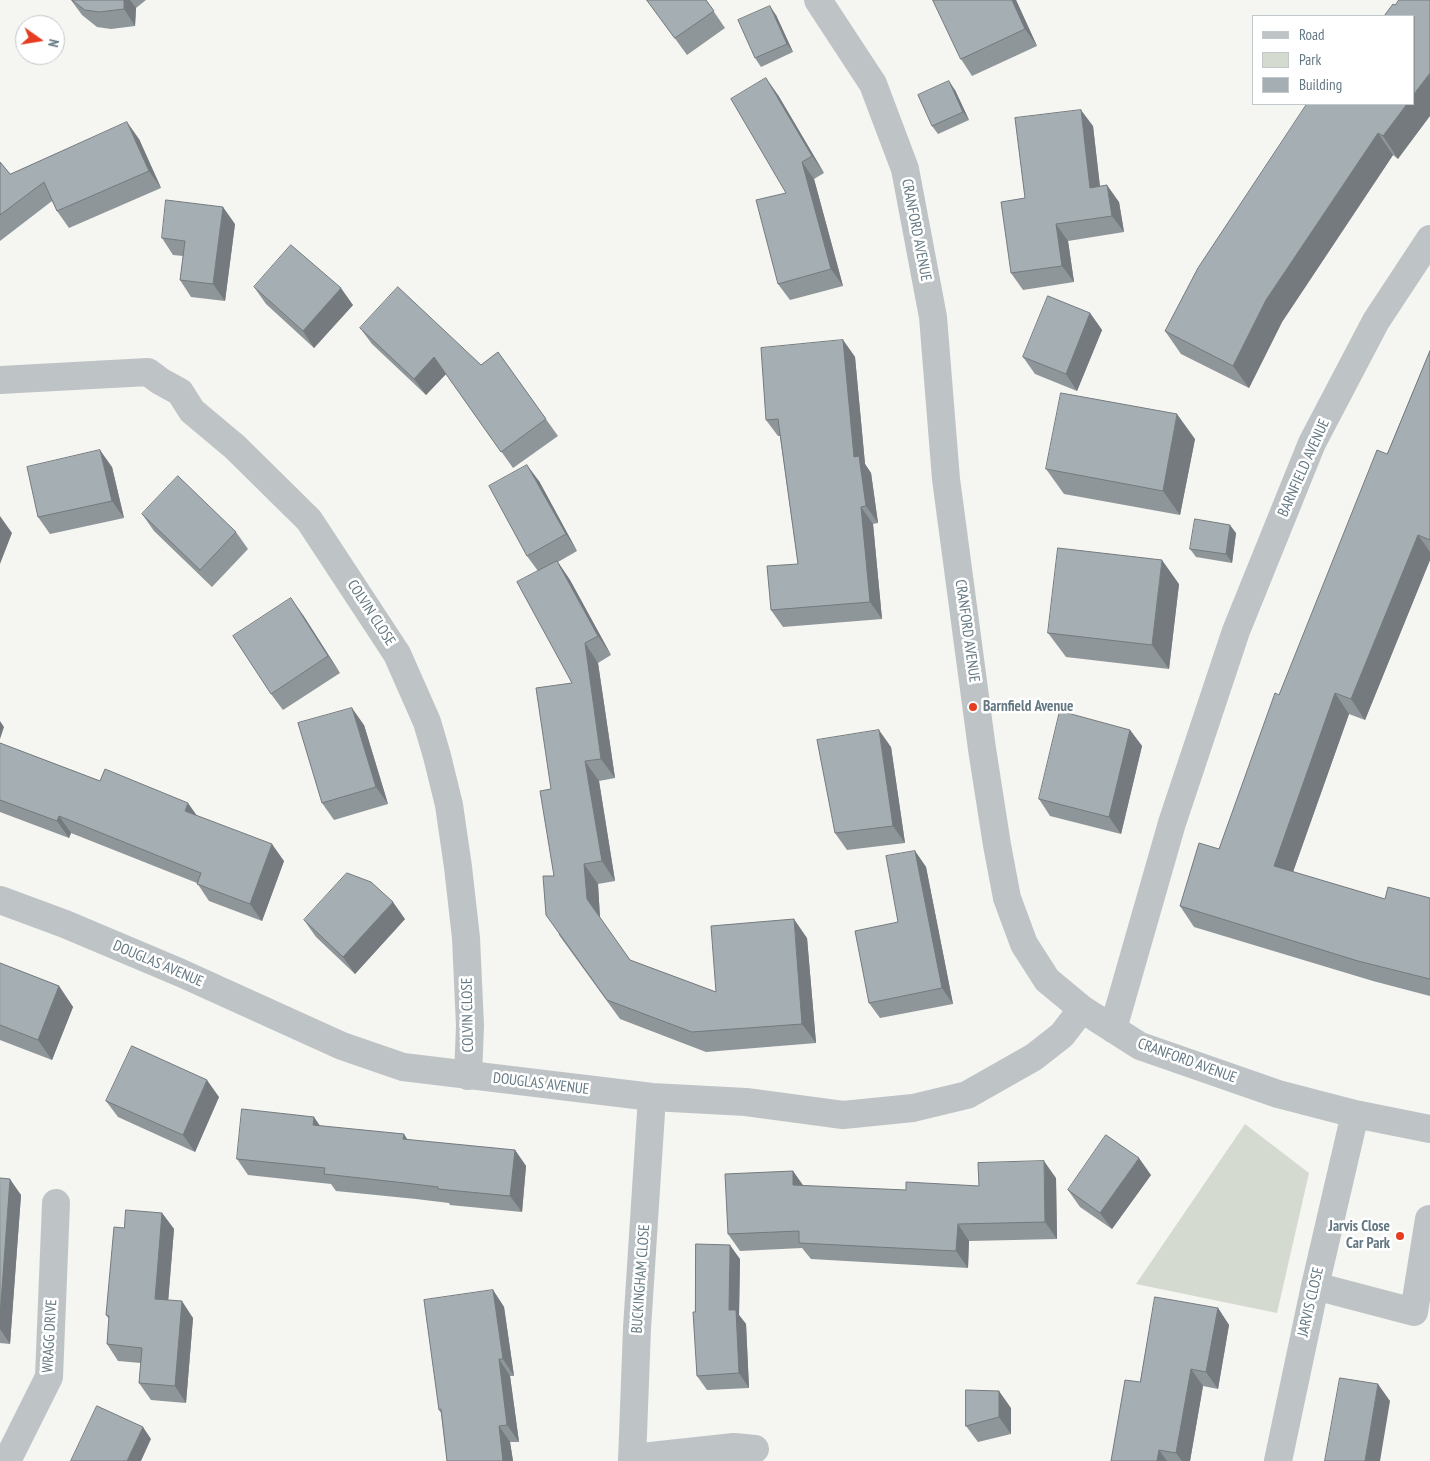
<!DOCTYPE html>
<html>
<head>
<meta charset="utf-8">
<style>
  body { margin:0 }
  #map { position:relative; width:1430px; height:1461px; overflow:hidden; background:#f5f5f1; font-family:"PT Sans Narrow",sans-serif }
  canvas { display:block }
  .legend { position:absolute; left:1252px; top:15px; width:162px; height:90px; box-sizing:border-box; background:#fff; border:1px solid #c1c9cd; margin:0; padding:6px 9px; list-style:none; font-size:15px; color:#647883 }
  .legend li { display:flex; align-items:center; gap:10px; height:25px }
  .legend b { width:25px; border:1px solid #c1c9cd }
  .north { position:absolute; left:15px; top:15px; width:50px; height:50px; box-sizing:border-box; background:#fff; border:1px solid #c1c9cd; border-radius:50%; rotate:103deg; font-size:14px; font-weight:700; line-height:20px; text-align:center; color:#647883 }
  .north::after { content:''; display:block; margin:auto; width:18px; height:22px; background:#e63c21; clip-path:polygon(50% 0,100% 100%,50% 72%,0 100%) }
</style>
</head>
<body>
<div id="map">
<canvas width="1430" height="1461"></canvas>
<ul class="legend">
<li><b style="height:6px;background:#bec3c6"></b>Road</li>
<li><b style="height:14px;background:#d5dad0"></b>Park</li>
<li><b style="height:14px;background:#a5afb3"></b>Building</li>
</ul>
<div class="north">N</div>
</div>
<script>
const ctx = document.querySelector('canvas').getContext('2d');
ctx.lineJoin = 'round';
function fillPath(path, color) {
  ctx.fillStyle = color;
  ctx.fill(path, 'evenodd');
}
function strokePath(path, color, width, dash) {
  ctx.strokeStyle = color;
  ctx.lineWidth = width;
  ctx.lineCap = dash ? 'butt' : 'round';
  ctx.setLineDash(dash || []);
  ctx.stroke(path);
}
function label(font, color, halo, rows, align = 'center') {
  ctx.font = font + ' "PT Sans Narrow",sans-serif';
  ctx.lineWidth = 5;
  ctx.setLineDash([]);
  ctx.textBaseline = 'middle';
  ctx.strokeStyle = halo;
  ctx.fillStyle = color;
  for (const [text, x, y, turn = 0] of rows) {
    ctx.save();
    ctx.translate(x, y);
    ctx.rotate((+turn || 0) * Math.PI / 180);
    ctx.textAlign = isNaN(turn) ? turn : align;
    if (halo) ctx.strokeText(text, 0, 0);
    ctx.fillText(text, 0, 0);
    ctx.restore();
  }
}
fillPath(new Path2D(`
  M1245 1124 1309 1173 1277 1313 1136 1284Z`), '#d5dad0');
strokePath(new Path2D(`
  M818 0 873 84 905 169 933 317 946 479 982 749 997 845 1007 898 1024 944 1047 980 1082 1009 1140 1046 1278 1094 1355 1114 1430 1129
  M0 380 148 372 160 381 180 392 192 411 235 447 309 520 397 654 427 722 437 756 449 805 458 867 466 938 470 1026 468 1076
  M0 900 65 924 181 973 342 1046 403 1067 652 1097 746 1102 843 1115 913 1108 967 1095 1034 1057 1062 1035 1082 1009
  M1113 1029 1172 823 1236 631 1312 443 1376 321 1430 239
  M1315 1286 1414 1312 1429 1219
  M632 1458 734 1447 755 1449
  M7 1461 49 1377 56 1203
  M632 1461 637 1328 652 1097
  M1278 1461 1315 1286 1355 1114`), '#bec3c6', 28);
fillPath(new Path2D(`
  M71 0H146L136 8 135 26 111 29 97 27 82 15Z
  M647 0H706L725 28 687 55Z
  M933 0H1016L1037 46 972 76 961 59Z
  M776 15 793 52 761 67 755 58Z
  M955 90 969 120 938 134 932 126Z
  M778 95 824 173 814 179 843 286 790 300 778 284 786 193Z
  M1414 104 1398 159 1393 155 1282 322 1249 388 1181 354 1165 331 1320 105Z
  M1093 126 1100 186 1119 202 1124 232 1068 241 1074 282 1023 290 1011 273 1025 198Z
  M139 139 161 188 69 228 57 211 52 201 0 241V162L10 174Z
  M235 224 225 301 191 297 180 280 183 256 173 255 162 238Z
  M254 287 353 305 314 348 266 304Z
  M1090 313 1102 330 1077 391 1035 374 1023 357Z
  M360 328 481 365 498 352 558 436 513 468 446 374 426 395 372 344Z
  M843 340 855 357 865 464 871 473 878 523 873 524 882 619 783 627 771 610 798 564 780 436H778L766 420Z
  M1430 351V560L1365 720 1349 714 1293 872 1385 899 1430 898V996L1373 981 1194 927 1180 906 1219 849 1279 695 1387 454Z
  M1195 439 1180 515 1064 494 1046 469Z
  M112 467 124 518 50 534 38 517Z
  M539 481 577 551 558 562 570 580 611 655 598 663 615 778 599 781 615 881 598 884 600 918 630 960 716 992 807 938 816 1043 706 1052 620 1019 559 935 554 876 551 789 572 683 538 571 527 556Z
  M142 514 236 532 248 549 212 587 154 531Z
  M1236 533 1232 563 1196 557 1190 549Z
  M1179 584 1169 669 1066 657 1048 633Z
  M303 615 340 673 283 710 271 694Z
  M364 725 388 804 334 820 322 803Z
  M1130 730 1142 746 1121 834 1050 816 1039 799Z
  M0 743 100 781 197 816 284 861 262 921 209 901 197 883 71 833 69 838 0 812Z
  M891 747 905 843 847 850 835 833Z
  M915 851 926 867 953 1004 880 1018 869 1003 898 922Z
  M405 919 355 974 316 937 304 920Z
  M0 963 59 986 73 1007 52 1060 0 1040Z
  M219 1097 195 1152 118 1117 106 1101Z
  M320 1126 408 1140 515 1150 526 1166 522 1212 450 1205 449 1203 416 1199 336 1191 331 1184 248 1175 237 1159Z
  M793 1171 803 1186 906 1190 979 1186 1056 1178 1057 1239 969 1241 968 1268 811 1259 802 1248 740 1251 728 1234Z
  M1151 1175 1112 1229 1080 1207 1068 1190Z
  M0 1178 21 1195 10 1344 0 1343Z
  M162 1213 174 1229 168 1300 193 1318 186 1403 151 1400 139 1383 141 1363 118 1361 107 1344 109 1319 106 1315 124 1228Z
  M740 1259 739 1315 746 1324 749 1388 707 1390 697 1376 695 1312Z
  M493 1290 504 1307 514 1376H510L519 1442H510L513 1461H447L441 1413 439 1410Z
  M1218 1308 1229 1325 1218 1389 1203 1386 1190 1461H1111L1140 1382Z
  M1011 1408V1434L978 1442 966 1426Z`), '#8e969a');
fillPath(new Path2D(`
  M124 0H130L136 8 135 26 124 9Z
  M1012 0H1016L1037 46 1025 29Z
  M770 6 776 15 793 52 787 44Z
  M1430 73V116L1398 159 1383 136 1407 104H1414V94Z
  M766 78 778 95 824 173 812 156Z
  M949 81 955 90 969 120 963 112Z
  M1081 110 1093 126 1102 205 1090 188Z
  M127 122 139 139 161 188 149 171Z
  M1378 133 1393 155 1282 322 1249 388 1233 366 1266 300Z
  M802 162 814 179 843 286 831 269Z
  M1107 185 1119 202 1124 232 1112 216Z
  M223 207 235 224 225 301 213 284Z
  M1056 224 1068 241 1074 282 1062 266Z
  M341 288 353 305 314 348 303 331Z
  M1090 313 1102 330 1077 391 1066 374Z
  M843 340 855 357 865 464 871 473 878 523 866 506 854 457Z
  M434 357 446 374 426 395 414 379Z
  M1177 414 1195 439 1180 515 1163 491Z
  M100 450 112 467 124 518 112 501Z
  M527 465 539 481 577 551 566 534Z
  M861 507 873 524 882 619 870 602Z
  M0 516 12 533 0 564Z
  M1230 525 1236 533 1232 563 1226 554Z
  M1418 535 1430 552V560L1365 720 1351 699Z
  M1162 560 1179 584 1169 669 1152 645Z
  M557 561 570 580 611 655 598 636Z
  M291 598 303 615 340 673 328 656Z
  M585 643 598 663 615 778 601 759Z
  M1335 693 1349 714 1288 886 1274 866Z
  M352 708 364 725 388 804 376 787Z
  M0 721 4 727 0 739Z
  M879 730 891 747 905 843 893 826Z
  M1130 730 1142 746 1121 834 1109 817Z
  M585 761 599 781 615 881 602 861Z
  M188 803 200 820 185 811Z
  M59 816 71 833 69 838 57 821Z
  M272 844 284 861 262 921 250 904Z
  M915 851 926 867 953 1004 942 988Z
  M584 864 598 884 600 918 587 899Z
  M393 902 405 919 355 974 343 957Z
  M794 919 807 938 816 1043 802 1024Z
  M59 986 73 1007 52 1060 38 1040Z
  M207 1080 219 1097 195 1152 183 1135Z
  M314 1117 325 1133 313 1125Z
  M404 1134 415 1151 403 1139Z
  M515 1150 526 1166 522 1212 510 1196Z
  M1139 1158 1151 1175 1112 1229 1100 1213Z
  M1044 1161 1056 1178 1057 1239 1045 1222Z
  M793 1171 805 1188 793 1185Z
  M10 1179 21 1195 10 1344 0 1329V1316Z
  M162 1213 174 1229 167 1316 155 1299Z
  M958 1224 969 1241 968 1268 956 1251Z
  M730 1245 740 1259 739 1315 746 1324 749 1388 739 1373 729 1310Z
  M493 1290 504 1307 514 1376 503 1359Z
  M182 1301 193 1318 186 1403 175 1386Z
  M1218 1308 1229 1325 1218 1389 1206 1372Z
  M499 1359 510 1376 519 1442 507 1425Z
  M1191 1369 1203 1386 1190 1461H1182L1176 1453Z
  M1378 1384 1390 1401 1380 1461H1365Z
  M999 1391 1011 1408V1434L999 1417Z
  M499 1426 510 1442 513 1461H503Z
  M143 1427 151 1439 141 1461H127Z
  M1159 1450 1167 1461H1157Z`), '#747a7d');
const building = new Path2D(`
  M72 0H124V9L99 12 85 10Z
  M647 0H706L714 11 675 38Z
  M933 0H1012L1025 29 961 59Z
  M1399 0H1430V73L1414 94V16H1384L1393 4 1395 5Z
  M770 6 787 44 755 58 738 20Z
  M766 78 812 156 802 162 831 269 778 284 756 200 786 193 731 99Z
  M949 81 963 112 932 126 918 95Z
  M1307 104H1318L1320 105 1321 104H1407L1383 136 1378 133 1266 300 1233 366 1165 331 1198 268Z
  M1081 110 1090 188 1107 185 1112 216 1056 224 1062 266 1011 273 1001 202 1025 198 1015 118Z
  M127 122 149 171 57 211 44 182 0 215V162L10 174Z
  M166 200 223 207 213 284 180 280 185 241 162 238Z
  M291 245 341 288 303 331 254 287Z
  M398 287 481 365 498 352 546 419 501 452 434 357 414 379 360 328Z
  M1048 296 1090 313 1066 374 1023 357Z
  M843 340 854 457 859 456 866 506 861 507 870 602 771 610 767 566 798 564 778 419 766 420 761 348Z
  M1430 351V540L1418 535 1351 699 1335 693 1274 866 1385 899 1388 887 1430 898V979L1358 961 1180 906 1199 843 1219 849 1275 693 1279 695 1377 450 1387 454Z
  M1061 393 1177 414 1163 491 1046 469Z
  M100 450 112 501 38 517 27 467Z
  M527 465 566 534 527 556 489 486Z
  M178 476 236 532 200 570 142 514Z
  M1195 519 1230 525 1226 554 1190 549Z
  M1058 548 1162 560 1152 645 1048 633Z
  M557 561 598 636 585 643 601 759 585 761 602 861 584 864 587 899 630 960 716 992 711 926 794 919 802 1024 692 1032 607 1000 546 915 543 876H554L540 791 551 789 536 688 572 683 517 582Z
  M291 598 328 656 271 694 233 636Z
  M352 708 376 787 322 803 298 723Z
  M1060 711 1130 730 1109 817 1039 799Z
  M879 730 893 826 835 833 817 740Z
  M0 743 100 781 105 769 188 803 185 811 272 844 250 904 197 884 201 873 59 816 57 821 0 800Z
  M915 851 942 988 869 1003 855 931 898 922 886 856Z
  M347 873 371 882 393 902 343 957 304 920Z
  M0 963 59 986 38 1040 0 1025Z
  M132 1046 207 1080 183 1135 106 1101Z
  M242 1109 314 1117 313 1125 404 1134 403 1139 515 1150 510 1196 438 1189V1187L405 1183 324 1174 325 1168 237 1159Z
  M1106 1135 1139 1158 1100 1213 1068 1190Z
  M1044 1161 1045 1222 958 1224 956 1251 799 1243V1231L728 1234 725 1174 793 1171V1185L906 1190V1182L979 1186 978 1163Z
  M0 1178 10 1179 0 1316Z
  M126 1210 162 1213 155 1299 182 1301 175 1386 139 1383 142 1348 107 1344 109 1316 106 1315 114 1227 124 1228Z
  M696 1244 730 1245 729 1310H736L739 1373 697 1376 693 1312H695Z
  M493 1290 503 1359H499L507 1425 499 1426 503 1461H447L441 1409 439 1410 424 1300Z
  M1155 1297 1218 1308 1206 1372 1191 1369 1176 1453 1159 1450 1157 1461H1111L1125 1380 1140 1382Z
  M1340 1378 1378 1384 1365 1461H1325Z
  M966 1390 999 1391V1417L966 1426Z
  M97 1406 143 1427 127 1461H71Z`);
fillPath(building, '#a5afb3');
strokePath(building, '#747a7d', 1);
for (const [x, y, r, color] of [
  [973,707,5,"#e63c21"],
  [1400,1236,5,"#e63c21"]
]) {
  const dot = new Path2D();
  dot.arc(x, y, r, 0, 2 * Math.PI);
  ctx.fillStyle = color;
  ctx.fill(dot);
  strokePath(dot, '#fff', 2);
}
label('15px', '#647883', '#fff', [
  ["CRANFORD AVENUE",916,230,79],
  ["BARNFIELD AVENUE",1304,468,-66],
  ["COLVIN CLOSE",371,613,57],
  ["CRANFORD AVENUE",967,631,82],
  ["DOUGLAS AVENUE",158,964,23],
  ["COLVIN CLOSE",468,1015,-91],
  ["CRANFORD AVENUE",1187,1061,20],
  ["DOUGLAS AVENUE",541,1084,7],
  ["BUCKINGHAM CLOSE",641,1279,-86],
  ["JARVIS CLOSE",1311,1302,-77],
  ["WRAGG DRIVE",50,1336,-87]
]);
label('bold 15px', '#647883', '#fff', [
  ["Barnfield Avenue",983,707],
  ["Jarvis Close",1390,1227,"right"],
  ["Car Park",1390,1244,"right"]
], 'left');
</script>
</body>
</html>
